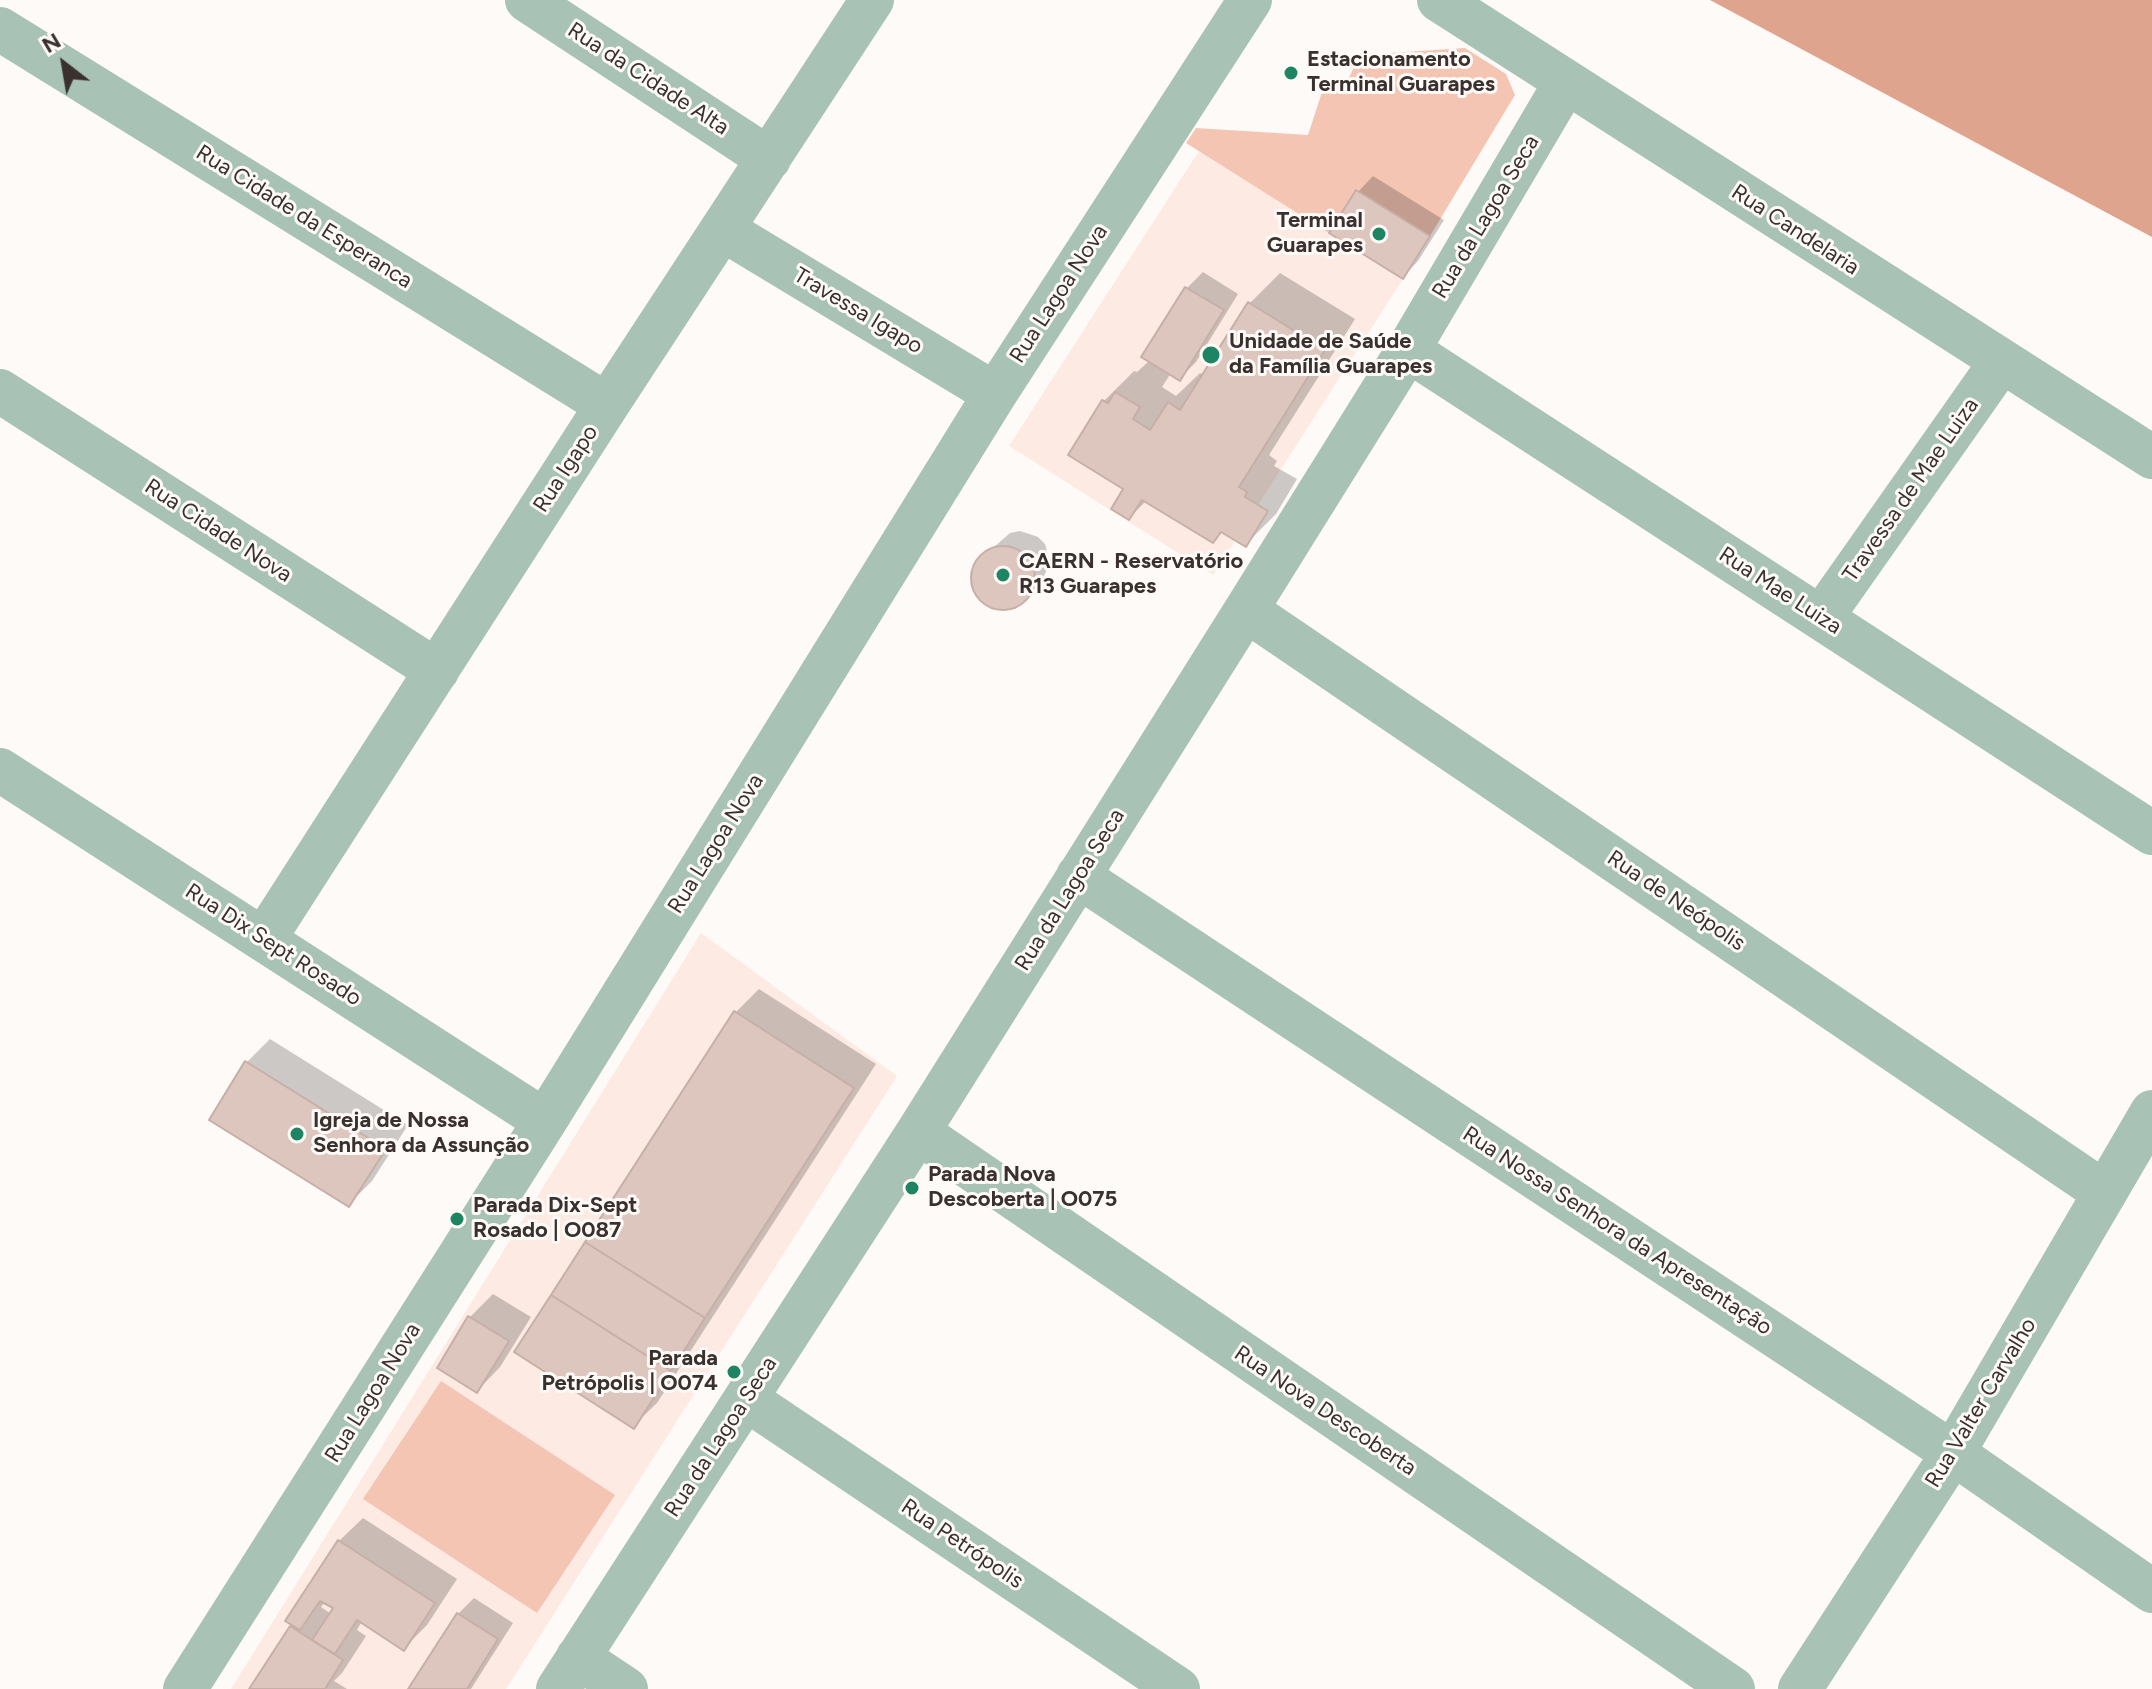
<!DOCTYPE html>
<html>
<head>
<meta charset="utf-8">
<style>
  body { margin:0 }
  #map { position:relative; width:2152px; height:1689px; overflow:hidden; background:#fefaf8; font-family:Figtree,sans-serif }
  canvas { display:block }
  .north { position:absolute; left:24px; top:24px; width:80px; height:80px; -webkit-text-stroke:6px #fefaf8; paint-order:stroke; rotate:329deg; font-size:22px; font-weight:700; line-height:32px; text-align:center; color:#3a312e }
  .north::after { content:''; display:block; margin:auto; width:28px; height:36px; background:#3a312e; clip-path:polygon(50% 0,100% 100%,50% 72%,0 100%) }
</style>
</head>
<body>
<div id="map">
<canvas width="2152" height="1689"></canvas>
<div class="north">N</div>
</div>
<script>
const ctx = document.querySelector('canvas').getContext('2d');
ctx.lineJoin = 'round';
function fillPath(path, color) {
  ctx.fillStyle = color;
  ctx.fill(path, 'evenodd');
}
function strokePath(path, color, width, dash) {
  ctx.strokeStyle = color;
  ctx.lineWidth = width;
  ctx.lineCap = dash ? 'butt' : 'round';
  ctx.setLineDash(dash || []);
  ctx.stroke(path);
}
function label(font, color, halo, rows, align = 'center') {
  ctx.font = font + ' Figtree,sans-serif';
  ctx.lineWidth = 6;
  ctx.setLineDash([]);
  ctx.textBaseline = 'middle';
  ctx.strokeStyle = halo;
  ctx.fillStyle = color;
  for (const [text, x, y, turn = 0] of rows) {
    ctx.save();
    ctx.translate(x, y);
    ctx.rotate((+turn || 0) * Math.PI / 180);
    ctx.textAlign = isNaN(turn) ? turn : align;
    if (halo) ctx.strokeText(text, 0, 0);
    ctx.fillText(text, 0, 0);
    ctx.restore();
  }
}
fillPath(new Path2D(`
  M1199 151 1403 279 1213 575 1009 446Z
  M701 933 897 1076 506 1689H231Z`), '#fdeae3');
fillPath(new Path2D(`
  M1465 48 1506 74 1515 95 1430 236 1329 233 1186 143 1196 128 1308 135 1322 92H1343L1359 55Z
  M441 1381 615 1495 537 1613 363 1499Z`), '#f4c5b3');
fillPath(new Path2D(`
  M1710 0H2152V237Z`), '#dea48e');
fillPath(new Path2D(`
  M1373 176 1444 220 1418 261 1403 277 1358 192Z
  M1203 272 1238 294 1196 362 1180 378 1171 373 1162 387 1176 396 1200 373 1204 375 1250 303 1280 273 1355 319 1269 455 1277 461 1274 466 1297 479 1276 514 1245 545 1223 531 1213 541 1147 500 1129 518 1125 488 1103 402 1134 371 1137 372 1150 360 1144 357 1187 288Z
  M1020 531 1038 537 1045 544 1050 562 1042 581 1026 597 1010 608 989 605 982 600 973 581 977 562 1010 533Z
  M759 989 876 1064 657 1403 633 1426 735 1013Z
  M270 1039 408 1125 372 1181 348 1205 246 1063Z
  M493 1294 531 1317 500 1367 477 1391 470 1317Z
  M363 1518 457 1579 427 1625 404 1648 362 1621 357 1630 366 1636 342 1673 334 1681 347 1689H252L295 1624 339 1541ZM325 1602 335 1608 331 1614 321 1607Z
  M474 1598 513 1623 471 1689H411L458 1614Z`), '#0003');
const building = new Path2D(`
  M1356 190 1430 236 1403 279 1329 233Z
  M1185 287 1224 310 1180 381 1141 357Z
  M1248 302 1325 350 1239 487 1247 492 1245 497 1268 511 1246 547 1221 532 1213 543 1142 500 1129 520 1111 509 1123 489 1068 455 1102 400 1108 403 1115 392 1140 407 1133 419 1150 430 1168 402 1180 410Z
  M971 578a32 32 0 1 1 64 0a32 32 0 1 1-64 0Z
  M734 1011 854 1088 705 1318 585 1242Z
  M245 1061 386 1149 349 1207 209 1120Z
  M585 1242 705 1318 671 1371 551 1295Z
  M551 1295 671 1371 634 1429 514 1352Z
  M468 1316 509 1341 477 1393 437 1368Z
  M338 1540 435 1603 404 1651 357 1620 335 1654 312 1640 333 1608 320 1601 300 1630 285 1621Z
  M457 1613 498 1639 467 1689H408Z
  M290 1626 343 1660 325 1689H249Z`);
fillPath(building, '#ddc6bd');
strokePath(building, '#c6afa7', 2);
strokePath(new Path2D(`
  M527 0 769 159
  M1439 0 2152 457
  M0 29 607 405
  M722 229 995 394
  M1408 350 2152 833
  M0 391 437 671
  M1246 610 2105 1193
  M1821 618 2001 362
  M0 770 545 1121
  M1078 876 1953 1453 2152 1591
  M264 939 607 405 872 0
  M918 1132 1733 1689
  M746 1399 1178 1689
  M578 1657 626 1689
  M185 1689 545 1121 995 394 1250 0
  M558 1689 918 1132 1246 610 1408 350 1566 82
  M1800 1689 1953 1453 2152 1112`), '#a8c3b6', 44);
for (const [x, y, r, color] of [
  [1291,73,8,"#1d8561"],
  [1379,234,8,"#1d8561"],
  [1211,355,10,"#1d8561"],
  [1003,575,8,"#1d8561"],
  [297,1134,8,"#1d8561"],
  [912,1188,8,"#1d8561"],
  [457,1219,8,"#1d8561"],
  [734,1372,8,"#1d8561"]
]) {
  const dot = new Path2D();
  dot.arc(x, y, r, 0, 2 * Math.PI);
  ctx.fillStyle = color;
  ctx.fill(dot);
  strokePath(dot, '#fefaf8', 3);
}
label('bold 22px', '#3a312e', '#fefaf8', [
  ["Estacionamento",1307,60],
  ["Terminal Guarapes",1307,85],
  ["Terminal",1363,221,"right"],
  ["Guarapes",1363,246,"right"],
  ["Unidade de Saúde",1229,342],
  ["da Família Guarapes",1229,367],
  ["CAERN - Reservatório",1019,562],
  ["R13 Guarapes",1019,587],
  ["Igreja de Nossa",313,1121],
  ["Senhora da Assunção",313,1146],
  ["Parada Nova",928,1175],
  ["Descoberta | O075",928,1200],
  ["Parada Dix-Sept",473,1206],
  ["Rosado | O087",473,1231],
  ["Parada",718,1359,"right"],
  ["Petrópolis | O074",718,1384,"right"]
], 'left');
label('22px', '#3a312e', '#fefaf8', [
  ["Rua da Cidade Alta",648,79,33],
  ["Rua Cidade da Esperanca",304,217,32],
  ["Rua da Lagoa Seca",1486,217,-59],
  ["Rua Candelaria",1795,230,33],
  ["Rua Lagoa Nova",1059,294,-57],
  ["Travessa Igapo",858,311,31],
  ["Rua Igapo",566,469,-57],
  ["Travessa de Mae Luiza",1911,490,-55],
  ["Rua Cidade Nova",218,531,33],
  ["Rua Mae Luiza",1780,591,33],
  ["Rua Lagoa Nova",716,844,-58],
  ["Rua da Lagoa Seca",1070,890,-58],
  ["Rua de Neópolis",1676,901,34],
  ["Rua Dix Sept Rosado",273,945,33],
  ["Rua Nossa Senhora da Apresentação",1617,1231,33],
  ["Rua Lagoa Nova",373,1393,-58],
  ["Rua Valter Carvalho",1981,1403,-59],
  ["Rua Nova Descoberta",1325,1411,34],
  ["Rua da Lagoa Seca",721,1437,-57],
  ["Rua Petrópolis",962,1544,34]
]);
</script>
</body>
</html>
